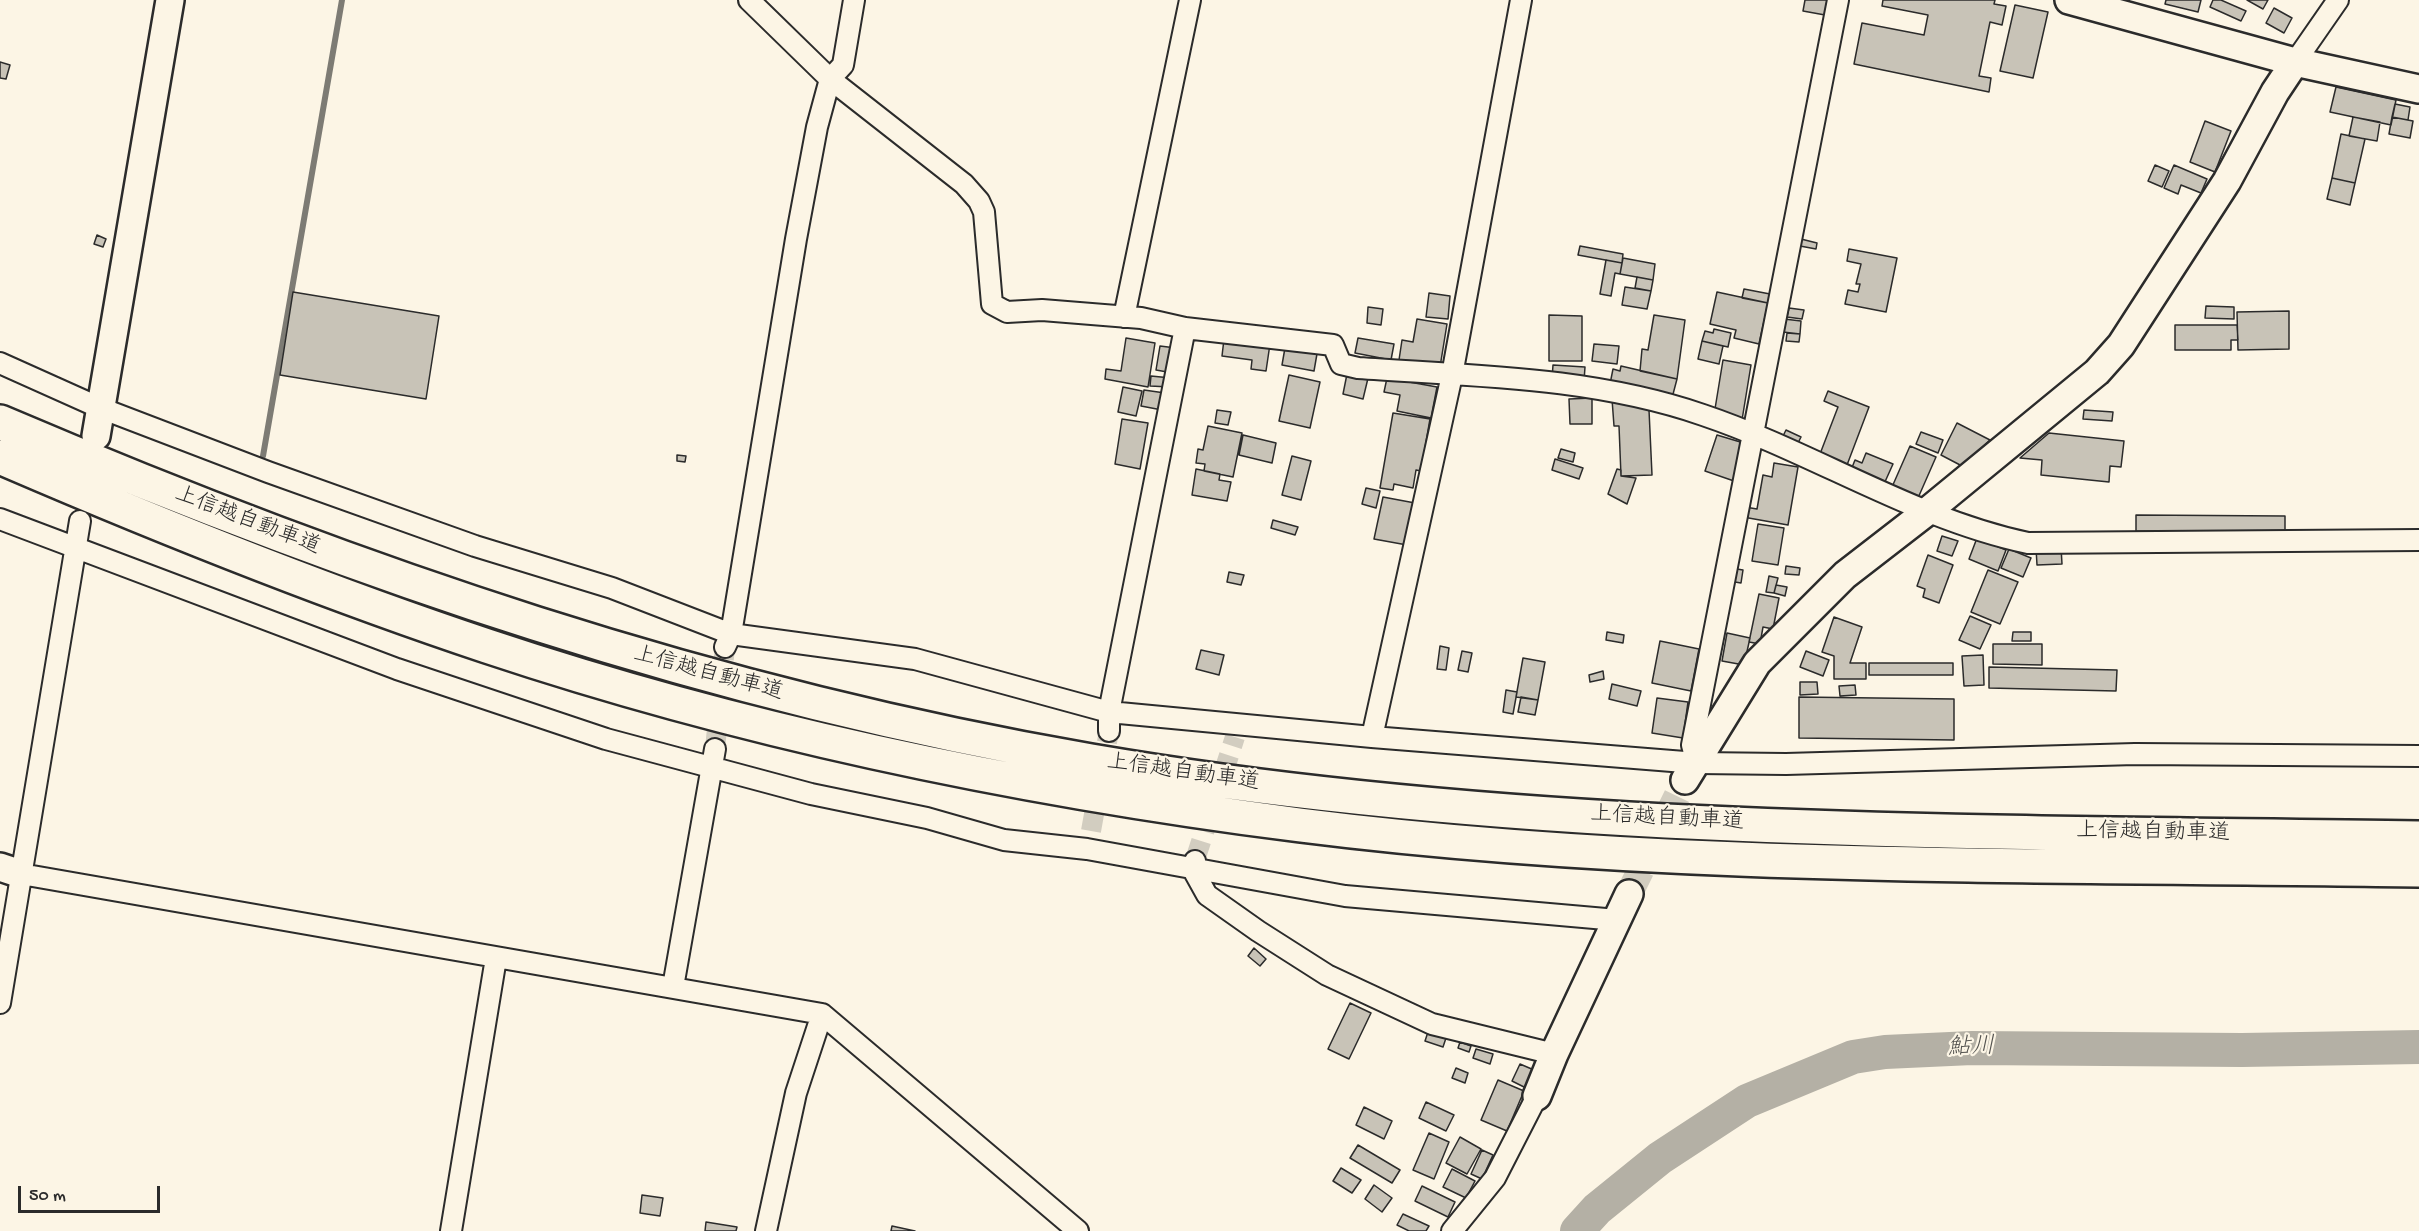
<!DOCTYPE html>
<html>
<head>
<meta charset="utf-8">
<style>
  body { margin:0 }
  #map { position:relative; width:2419px; height:1231px; overflow:hidden; background:#fcf5e5; font-family:"Gochi Hand",sans-serif }
  canvas { display:block }
  .scale { position:absolute; left:18px; top:1186px; width:142px; height:27px; box-sizing:border-box; border:3px solid #2b2b2b; border-top:0; padding-left:8px; font-size:18px; line-height:21px; white-space:nowrap; color:#2b2b2b; -webkit-text-stroke:4px #fcf5e5; paint-order:stroke }
</style>
</head>
<body>
<div id="map">
<canvas width="2419" height="1231"></canvas>
<div class="scale">50 m</div>
</div>
<script>
const ctx = document.querySelector('canvas').getContext('2d');
ctx.lineJoin = 'round';
function strokePath(path, color, width, dash) {
  ctx.strokeStyle = color;
  ctx.lineWidth = width;
  ctx.lineCap = dash ? 'butt' : 'round';
  ctx.setLineDash(dash || []);
  ctx.stroke(path);
}
function fillPath(path, color) {
  ctx.fillStyle = color;
  ctx.fill(path, 'evenodd');
}
function label(font, color, halo, rows, align = 'center') {
  ctx.font = font + ' "Gochi Hand","Klee One",sans-serif';
  ctx.lineWidth = 4.5;
  ctx.setLineDash([]);
  ctx.textBaseline = 'middle';
  ctx.strokeStyle = halo;
  ctx.fillStyle = color;
  for (const [text, x, y, turn = 0] of rows) {
    ctx.save();
    ctx.translate(x, y);
    ctx.rotate((+turn || 0) * Math.PI / 180);
    ctx.textAlign = isNaN(turn) ? turn : align;
    if (halo) ctx.strokeText(text, 0, 0);
    ctx.fillText(text, 0, 0);
    ctx.restore();
  }
}
strokePath(new Path2D(`
  M263 456 342 0`), '#7d7b74', 6);
strokePath(new Path2D(`
  M1577 1231 1597 1209 1660 1158 1747 1101 1853 1057 1885 1052 1972 1048 2242 1050 2419 1047`), '#b4b0a5', 34);
const building = new Path2D(`
  M1805 0H1828L1825 15 1803 11Z
  M1883 0H1995L1994 4 2006 6 2002 25 1990 22 1979 76 1991 78 1989 92 1854 64 1862 23 1924 35 1928 15 1882 6Z
  M2166 0H2201L2198 12 2165 4Z
  M2213 0H2221L2246 11 2241 21 2210 7Z
  M2247 0H2268L2263 9Z
  M2015 5 2048 12 2033 78 2000 71Z
  M2274 8 2292 18 2284 33 2266 23Z
  M0 62 10 65 6 79 0 78Z
  M2336 87 2396 100 2391 125 2330 112Z
  M2395 104 2410 107 2408 120 2392 117Z
  M2353 117 2380 122 2377 141 2349 136Z
  M2392 117 2413 121 2410 138 2389 134Z
  M2205 121 2231 131 2215 172 2190 162Z
  M2341 134 2365 139 2355 183 2332 178Z
  M2155 165 2169 171 2162 187 2148 181Z
  M2174 165 2207 179 2201 193 2181 185 2178 194 2164 188Z
  M2332 178 2355 183 2350 205 2327 199Z
  M97 235 106 239 103 247 94 244Z
  M1801 239 1817 243 1816 249 1800 246Z
  M1580 246 1623 254 1622 263 1578 255Z
  M1849 249 1897 258 1886 312 1845 304 1848 290 1858 292 1860 284H1856L1861 264 1847 261Z
  M1623 258 1655 264 1653 280 1620 274Z
  M1606 260 1622 263 1620 274 1615 273 1611 296 1600 294Z
  M1637 277 1653 280 1651 291 1635 288Z
  M1625 287 1651 291 1647 309 1622 305Z
  M1744 289 1770 294 1768 303 1742 298Z
  M293 292 439 316 426 399 280 375Z
  M1717 292 1768 303 1759 344 1734 338 1736 330 1710 324Z
  M1429 293 1450 296 1448 319 1426 317Z
  M2206 306 2234 307V319L2205 318Z
  M1368 307 1383 309 1381 325 1367 323Z
  M1789 308 1804 310 1802 319 1787 317Z
  M2289 311V349L2238 350 2237 312Z
  M1549 315 1582 316V361H1549Z
  M1654 315 1685 320 1677 379 1640 371 1642 349 1648 350Z
  M1417 319 1447 324 1440 367 1399 360 1402 340 1413 342Z
  M1784 319 1801 321 1800 334 1783 332Z
  M2175 325H2237L2238 340H2231V350H2175Z
  M1714 329 1731 333 1728 347 1702 341 1705 331 1713 333Z
  M1787 333 1800 334 1799 342 1786 341Z
  M1126 338 1155 343 1148 387 1105 379 1106 369 1121 371Z
  M1358 338 1394 344 1391 360 1355 353Z
  M1224 339 1270 344 1266 371 1251 369 1252 360 1222 356Z
  M1702 341 1723 346 1719 364 1698 359Z
  M1286 342 1318 348 1314 371 1282 365Z
  M1594 344 1619 346 1617 364 1592 361Z
  M1160 346 1176 348 1173 373 1156 370Z
  M1723 360 1751 365 1742 420 1714 415Z
  M1553 365 1585 367 1584 381 1552 379Z
  M1621 366 1677 379 1672 398 1610 384 1613 369 1620 371Z
  M1348 369 1369 374 1363 399 1343 394Z
  M1289 375 1320 382 1310 428 1279 421Z
  M1151 376 1171 378 1170 387 1150 386Z
  M1387 378 1437 387 1431 418 1397 411 1400 395 1384 392Z
  M1123 387 1142 391 1136 416 1118 412Z
  M1144 390 1165 393 1162 410 1141 406Z
  M1828 391 1869 407 1847 465 1820 454 1838 407 1824 401Z
  M1592 398V424H1570L1569 399Z
  M1612 399 1649 410 1652 475 1621 476 1619 426H1614Z
  M1217 410 1231 412 1228 425 1215 423Z
  M2084 410 2113 412 2112 421 2083 419Z
  M1393 413 1430 419 1421 471 1416 470 1413 488 1394 484 1393 490 1380 488Z
  M1122 419 1148 423 1140 469 1115 464Z
  M1957 423 1990 440 1962 466 1941 455Z
  M1208 426 1242 433 1233 477 1204 471 1205 464 1196 463 1198 449 1203 450Z
  M1786 430 1801 437 1795 449 1780 442Z
  M1921 432 1943 440 1938 453 1916 444Z
  M2049 433 2124 441 2121 467 2110 466 2109 482 2041 475 2042 460 2020 458Z
  M1243 435 1276 443 1272 463 1239 455Z
  M1717 435 1747 444 1734 481 1705 471Z
  M1910 446 1936 457 1918 498 1892 487Z
  M1561 449 1575 453 1573 462 1558 458Z
  M1866 453 1893 464 1884 484 1851 470 1855 460 1862 463Z
  M677 455 686 456 685 462 677 461Z
  M1292 456 1311 461 1301 500 1282 495Z
  M1555 459 1583 468 1579 479 1552 470Z
  M1774 463 1798 467 1788 525 1743 517 1745 507 1757 509 1763 475 1772 477Z
  M1196 469 1220 474 1219 480 1231 482 1227 501 1192 495Z
  M1617 469 1621 470V476L1636 478 1627 504 1608 494Z
  M1366 488 1380 491 1376 508 1362 504Z
  M1383 497 1415 503 1407 545 1374 539Z
  M2136 515 2285 516V532L2136 531Z
  M1273 520 1298 527 1295 535 1271 528Z
  M1758 524 1784 528 1778 565 1752 561Z
  M1942 536 1958 541 1952 556 1937 551Z
  M1977 538 2006 550 1998 571 1969 559Z
  M2061 547 2062 564 2037 565 2036 548Z
  M2009 549 2031 558 2023 577 2001 568Z
  M1928 555 1953 565 1939 603 1923 597 1925 589 1917 586Z
  M1786 566 1800 568 1799 575 1785 574Z
  M1731 568 1743 570 1741 583 1729 581Z
  M1988 570 2018 582 2000 624 1971 612Z
  M1229 572 1244 575 1241 585 1227 582Z
  M1769 576 1778 578 1774 593 1766 592Z
  M1776 585 1787 587 1785 596 1774 593Z
  M1759 594 1779 598 1773 629 1763 627 1760 644 1749 642Z
  M1970 616 1991 625 1980 649 1959 640Z
  M1834 617 1862 627 1850 663H1866V679H1834V656L1822 652Z
  M1607 632 1624 635 1623 643 1606 640Z
  M2013 632H2031V641H2012Z
  M1727 633 1750 638 1744 665 1722 661Z
  M1660 641 1699 649 1691 691 1652 683Z
  M1993 644H2042V665L1993 664Z
  M1440 646 1449 648 1446 670 1437 669Z
  M1201 650 1224 655 1219 675 1196 669Z
  M1462 651 1472 653 1468 672 1458 670Z
  M1806 651 1829 660 1823 676 1800 667Z
  M1983 655 1984 685 1964 686 1962 656Z
  M1523 658 1545 662 1538 700 1516 697Z
  M1869 663H1953V675H1869Z
  M1989 667 2117 670 2116 691 1989 688Z
  M1603 671 1604 679 1590 682 1589 675Z
  M1800 682H1817L1818 694 1800 695Z
  M1612 684 1641 691 1637 706 1609 699Z
  M1855 685 1856 695 1840 696 1839 686Z
  M1506 690 1517 692 1513 714 1503 712Z
  M1521 697 1538 700 1535 715 1518 712Z
  M1799 697 1954 699V740L1799 738Z
  M1657 698 1688 702 1683 738 1652 733Z
  M1254 948 1266 959 1260 966 1248 956Z
  M1350 1003 1371 1013 1349 1059 1328 1049Z
  M1428 1032 1446 1038 1443 1047 1425 1041Z
  M1460 1042 1471 1046 1469 1052 1458 1048Z
  M1476 1049 1493 1054 1490 1064 1473 1058Z
  M1520 1064 1534 1070 1526 1088 1512 1081Z
  M1456 1068 1468 1073 1465 1083 1452 1078Z
  M1498 1080 1524 1091 1507 1131 1481 1120Z
  M1426 1102 1454 1115 1446 1131 1419 1118Z
  M1364 1107 1392 1121 1384 1139 1356 1125Z
  M1429 1133 1449 1142 1434 1179 1413 1170Z
  M1460 1137 1481 1149 1467 1174 1446 1163Z
  M1358 1145 1400 1170 1392 1183 1350 1158Z
  M1482 1150 1493 1155 1482 1179 1471 1174Z
  M1341 1168 1361 1180 1352 1193 1333 1181Z
  M1452 1169 1475 1181 1466 1198 1443 1187Z
  M1374 1185 1392 1198 1382 1212 1365 1199Z
  M1422 1186 1455 1202 1448 1217 1415 1201Z
  M642 1195 663 1198 660 1216 640 1213Z
  M1403 1214 1429 1226 1426 1231H1409L1397 1225Z
  M706 1222 737 1227 736 1231H705Z
  M892 1226 915 1231H891Z`);
fillPath(building, '#c8c3b7');
strokePath(building, '#2b2b2b', 1.5);
strokePath(new Path2D(`
  M715 749 725 647
  M1091 831 1109 731
  M1195 860 1235 737`), '#d2cdc0', 20, [20, 10]);
strokePath(new Path2D(`
  M1629 894 1685 780`), '#d2cdc0', 27, [27, 14]);
const street = new Path2D(`
  M749 0 830 79 964 184 979 201 984 212 992 304 1007 312 1042 310 1141 318 1185 328 1333 345 1341 364 1358 368C1474 376 1593 377 1703 415 1813 452 1914 519 2028 543L2419 540
  M2295 62 2338 0
  M1124 317 1190 0
  M0 363 98 407 268 472 475 546 612 588 731 634 915 659 1109 712 1372 737 1697 763 1786 764 2135 754 2419 756
  M0 519 397 669 606 739 811 794 927 818 1004 840 1087 849 1345 896 1617 920
  M725 647 731 634 796 239 817 127 830 79 843 65 854 0
  M1109 731V712L1185 328
  M1372 737 1452 375 1521 0
  M1697 763 1692 745 1838 0
  M1195 861 1192 868 1207 895 1258 931 1327 975 1432 1024 1554 1054
  M21 874 822 1014 1078 1231
  M673 987 715 749
  M0 1003 80 521
  M451 1231 496 958
  M766 1231 796 1093 822 1014
  M1452 1231 1495 1178 1537 1096`);
const secondary = new Path2D(`
  M2069 0 2295 62 2419 89
  M96 436 170 0
  M1685 780 1757 663 1845 575 1929 510 2097 372 2121 345 2227 181 2275 92 2295 62
  M0 867 21 874
  M1537 1096 1554 1054 1629 894`);
const highway = new Path2D(`
  M0 422C354 573 710 695 1091 761 1529 836 1976 831 2419 838
  M0 457C160 526 322 591 487 646 751 734 1025 790 1300 825 1671 872 2047 864 2419 870`);
strokePath(street, '#2b2b2b', 24);
strokePath(secondary, '#2b2b2b', 32);
strokePath(highway, '#2b2b2b', 38);
strokePath(street, '#fcf5e5', 20);
strokePath(secondary, '#fcf5e5', 27);
strokePath(highway, '#fcf5e5', 33);
label('22px', '#2b2b2b', '#fcf5e5', [
  ["上信越自動車道",247,522,21],
  ["上信越自動車道",708,675,15],
  ["上信越自動車道",1183,774,8],
  ["上信越自動車道",1667,820,3],
  ["上信越自動車道",2153,834,1]
]);
label('italic 24px', '#545350', '#fcf5e5', [
  ["鮎川",1971,1049,-2]
]);
</script>
</body>
</html>
